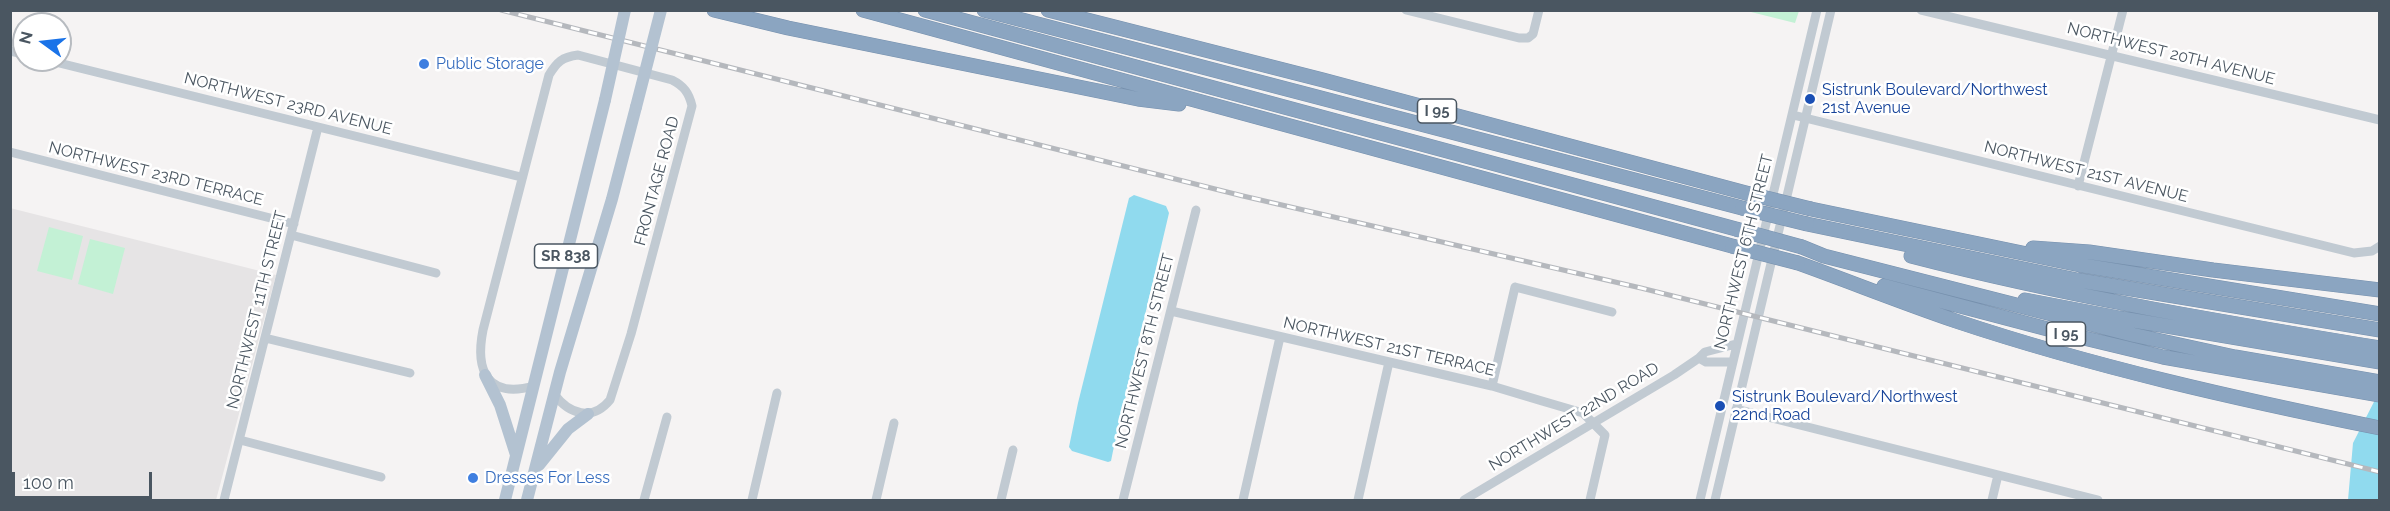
<!DOCTYPE html>
<html>
<head>
<meta charset="utf-8">
<style>
  body { margin:0 }
  #map { position:relative; width:2390px; height:511px; overflow:hidden; background:#f5f3f3; font-family:Raleway,sans-serif }
  canvas { display:block }
  .frame { position:absolute; inset:0; border:12px solid #4a5661; pointer-events:none }
  .north { position:absolute; left:12px; top:12px; width:60px; height:60px; box-sizing:border-box; background:#fff; border:2px solid #b7bbc0; border-radius:50%; rotate:285deg; font-size:16px; font-weight:700; line-height:24px; text-align:center; color:#4a5661 }
  .north::after { content:''; display:block; margin:auto; width:21px; height:27px; background:#1a73e8; clip-path:polygon(50% 0,100% 100%,50% 72%,0 100%) }
  .scale { position:absolute; left:12px; top:472px; width:140px; height:27px; box-sizing:border-box; border:3px solid #4a5661; border-top:0; padding-left:8px; font-size:18px; line-height:21px; white-space:nowrap; color:#4a5661; -webkit-text-stroke:4px #fff; paint-order:stroke }
</style>
</head>
<body>
<div id="map">
<canvas width="2390" height="511"></canvas>
<div class="frame"></div>
<div class="north">N</div>
<div class="scale">100 m</div>
</div>
<script>
const ctx = document.querySelector('canvas').getContext('2d');
ctx.lineJoin = 'round';
function fillPath(path, color) {
  ctx.fillStyle = color;
  ctx.fill(path, 'evenodd');
}
function strokePath(path, color, width, dash) {
  ctx.strokeStyle = color;
  ctx.lineWidth = width;
  ctx.lineCap = dash ? 'butt' : 'round';
  ctx.setLineDash(dash || []);
  ctx.stroke(path);
}
function label(font, color, halo, rows, align = 'center') {
  ctx.font = font + ' Raleway,sans-serif';
  ctx.lineWidth = 5;
  ctx.setLineDash([]);
  ctx.textBaseline = 'middle';
  ctx.strokeStyle = halo;
  ctx.fillStyle = color;
  for (const [text, x, y, turn = 0] of rows) {
    ctx.save();
    ctx.translate(x, y);
    ctx.rotate((+turn || 0) * Math.PI / 180);
    ctx.textAlign = isNaN(turn) ? turn : align;
    if (halo) ctx.strokeText(text, 0, 0);
    ctx.fillText(text, 0, 0);
    ctx.restore();
  }
}
fillPath(new Path2D(`
  M10 208 276 275 216 500H11Z`), '#e6e4e5');
fillPath(new Path2D(`
  M1747 11H1799L1795 23Z
  M49 227 83 236 72 280 37 271Z
  M90 239 125 248 113 294 78 284Z`), '#c3f1d5');
fillPath(new Path2D(`
  M1134 195 1166 206 1169 213 1113 451 1111 461 1108 462 1072 451 1069 447 1078 403 1129 198Z
  M2379 392V500H2348L2353 443Z`), '#90daee');
const highway = new Path2D(`
  M714 10 788 28 1138 99 1179 104
  M863 10 1732 246
  M925 10 1736 229
  M984 10 1742 208
  M1048 10 1323 80 1746 193
  M1811 209 2080 265 2380 314
  M1807 224 2077 280 2380 330
  M1802 247 1824 256 2134 335 2235 357 2380 382
  M2033 248 2089 252 2213 270 2380 290
  M1911 256C2065 296 2222 322 2380 348
  M1798 263C1851 282 1903 303 1956 321 2094 367 2237 399 2380 428
  M1884 286 2059 332 2163 357 2380 395
  M2025 300 2119 318 2380 362`);
strokePath(highway, '#7690ad', 15);
strokePath(new Path2D(`
  M1406 10 1519 38H1528L1533 34 1539 10
  M1921 10 2380 120
  M10 51 24 54
  M47 60 521 177
  M1793 115 2354 253 2372 251 2380 246
  M10 152 294 224
  M2078 186 2123 10
  M291 235 436 273
  M1171 311 1492 386 1542 401 1583 413 1605 435 1590 500
  M265 338 410 373
  M1699 358 1706 362H1732
  M534 386C487 399 475 370 483 330L549 75C557 62 562 57 578 55L672 80C684 86 689 93 692 106L631 334 610 400C592 422 569 414 554 394
  M1492 386 1515 287 1612 312
  M1736 409 2098 500
  M240 440 381 477
  M224 500 318 127
  M644 500 667 417
  M752 500 777 393
  M876 500 894 423
  M1001 500 1013 450
  M1123 500 1196 210
  M1243 500 1280 337
  M1358 500 1389 362
  M1464 500 1674 375 1699 358 1705 352 1736 344
  M1700 500 1817 10
  M1715 500 1831 10
  M1992 500 1998 475`), '#c1cad2', 9);
strokePath(new Path2D(`
  M485 375 500 405 516 455
  M539 465 568 429 588 414
  M505 500 605 100
  M527 500 560 372 612 199 636 107`), '#b3c2d1', 12);
strokePath(highway, '#8ba5c1', 14);
const rail = new Path2D(`
  M501 10 1243 196 1641 288 2380 472`);
strokePath(rail, '#b5b8bd', 5);
strokePath(rail, '#fff', 3, [9]);
const highwayBridge = new Path2D(`
  M1746 193 1811 209
  M1742 208 1807 224
  M1736 229 1802 247
  M1732 246 1798 263`);
strokePath(highwayBridge, '#7690ad', 15, []);
strokePath(new Path2D(`
  M605 100 625 10
  M636 107 661 10`), '#b3c2d1', 12);
strokePath(highwayBridge, '#8ba5c1', 14);
for (const [x, y, r, color] of [
  [424,64,6,"#3f7fe0"],
  [1810,99,6,"#1a4fb4"],
  [1720,406,6,"#1a4fb4"],
  [473,478,6,"#3f7fe0"]
]) {
  const dot = new Path2D();
  dot.arc(x, y, r, 0, 2 * Math.PI);
  ctx.fillStyle = color;
  ctx.fill(dot);
  strokePath(dot, '#fff', 2);
}
for (const [x, y, w] of [
  [1437,111,39],
  [566,256,63],
  [2066,334,39]
]) {
  const box = new Path2D();
  box.roundRect(x - w / 2, y - 12, w, 24, 4.5);
  ctx.fillStyle = '#fff';
  ctx.fill(box);
  strokePath(box, '#4a5661', 1.5);
}
label('bold 15px', '#4a5661', null, [
  ["I 95",1437,111],
  ["SR 838",566,256],
  ["I 95",2066,334]
]);
label('16px', '#4a5661', '#fff', [
  ["NORTHWEST 20TH AVENUE",2171,54,14],
  ["NORTHWEST 23RD AVENUE",288,104,14],
  ["NORTHWEST 21ST AVENUE",2086,172,14],
  ["NORTHWEST 23RD TERRACE",156,174,14],
  ["FRONTAGE ROAD",657,181,-75],
  ["NORTHWEST 6TH STREET",1744,252,-76],
  ["NORTHWEST 11TH STREET",257,310,-76],
  ["NORTHWEST 21ST TERRACE",1389,347,13],
  ["NORTHWEST 8TH STREET",1145,351,-76],
  ["NORTHWEST 22ND ROAD",1574,417,-31]
]);
label('16px', '#366cbe', '#fff', [
  ["Public Storage",436,64],
  ["Dresses For Less",485,478]
], 'left');
label('16px', '#164399', '#fff', [
  ["Sistrunk Boulevard/Northwest",1822,90],
  ["21st Avenue",1822,108],
  ["Sistrunk Boulevard/Northwest",1732,397],
  ["22nd Road",1732,415]
], 'left');
</script>
</body>
</html>
